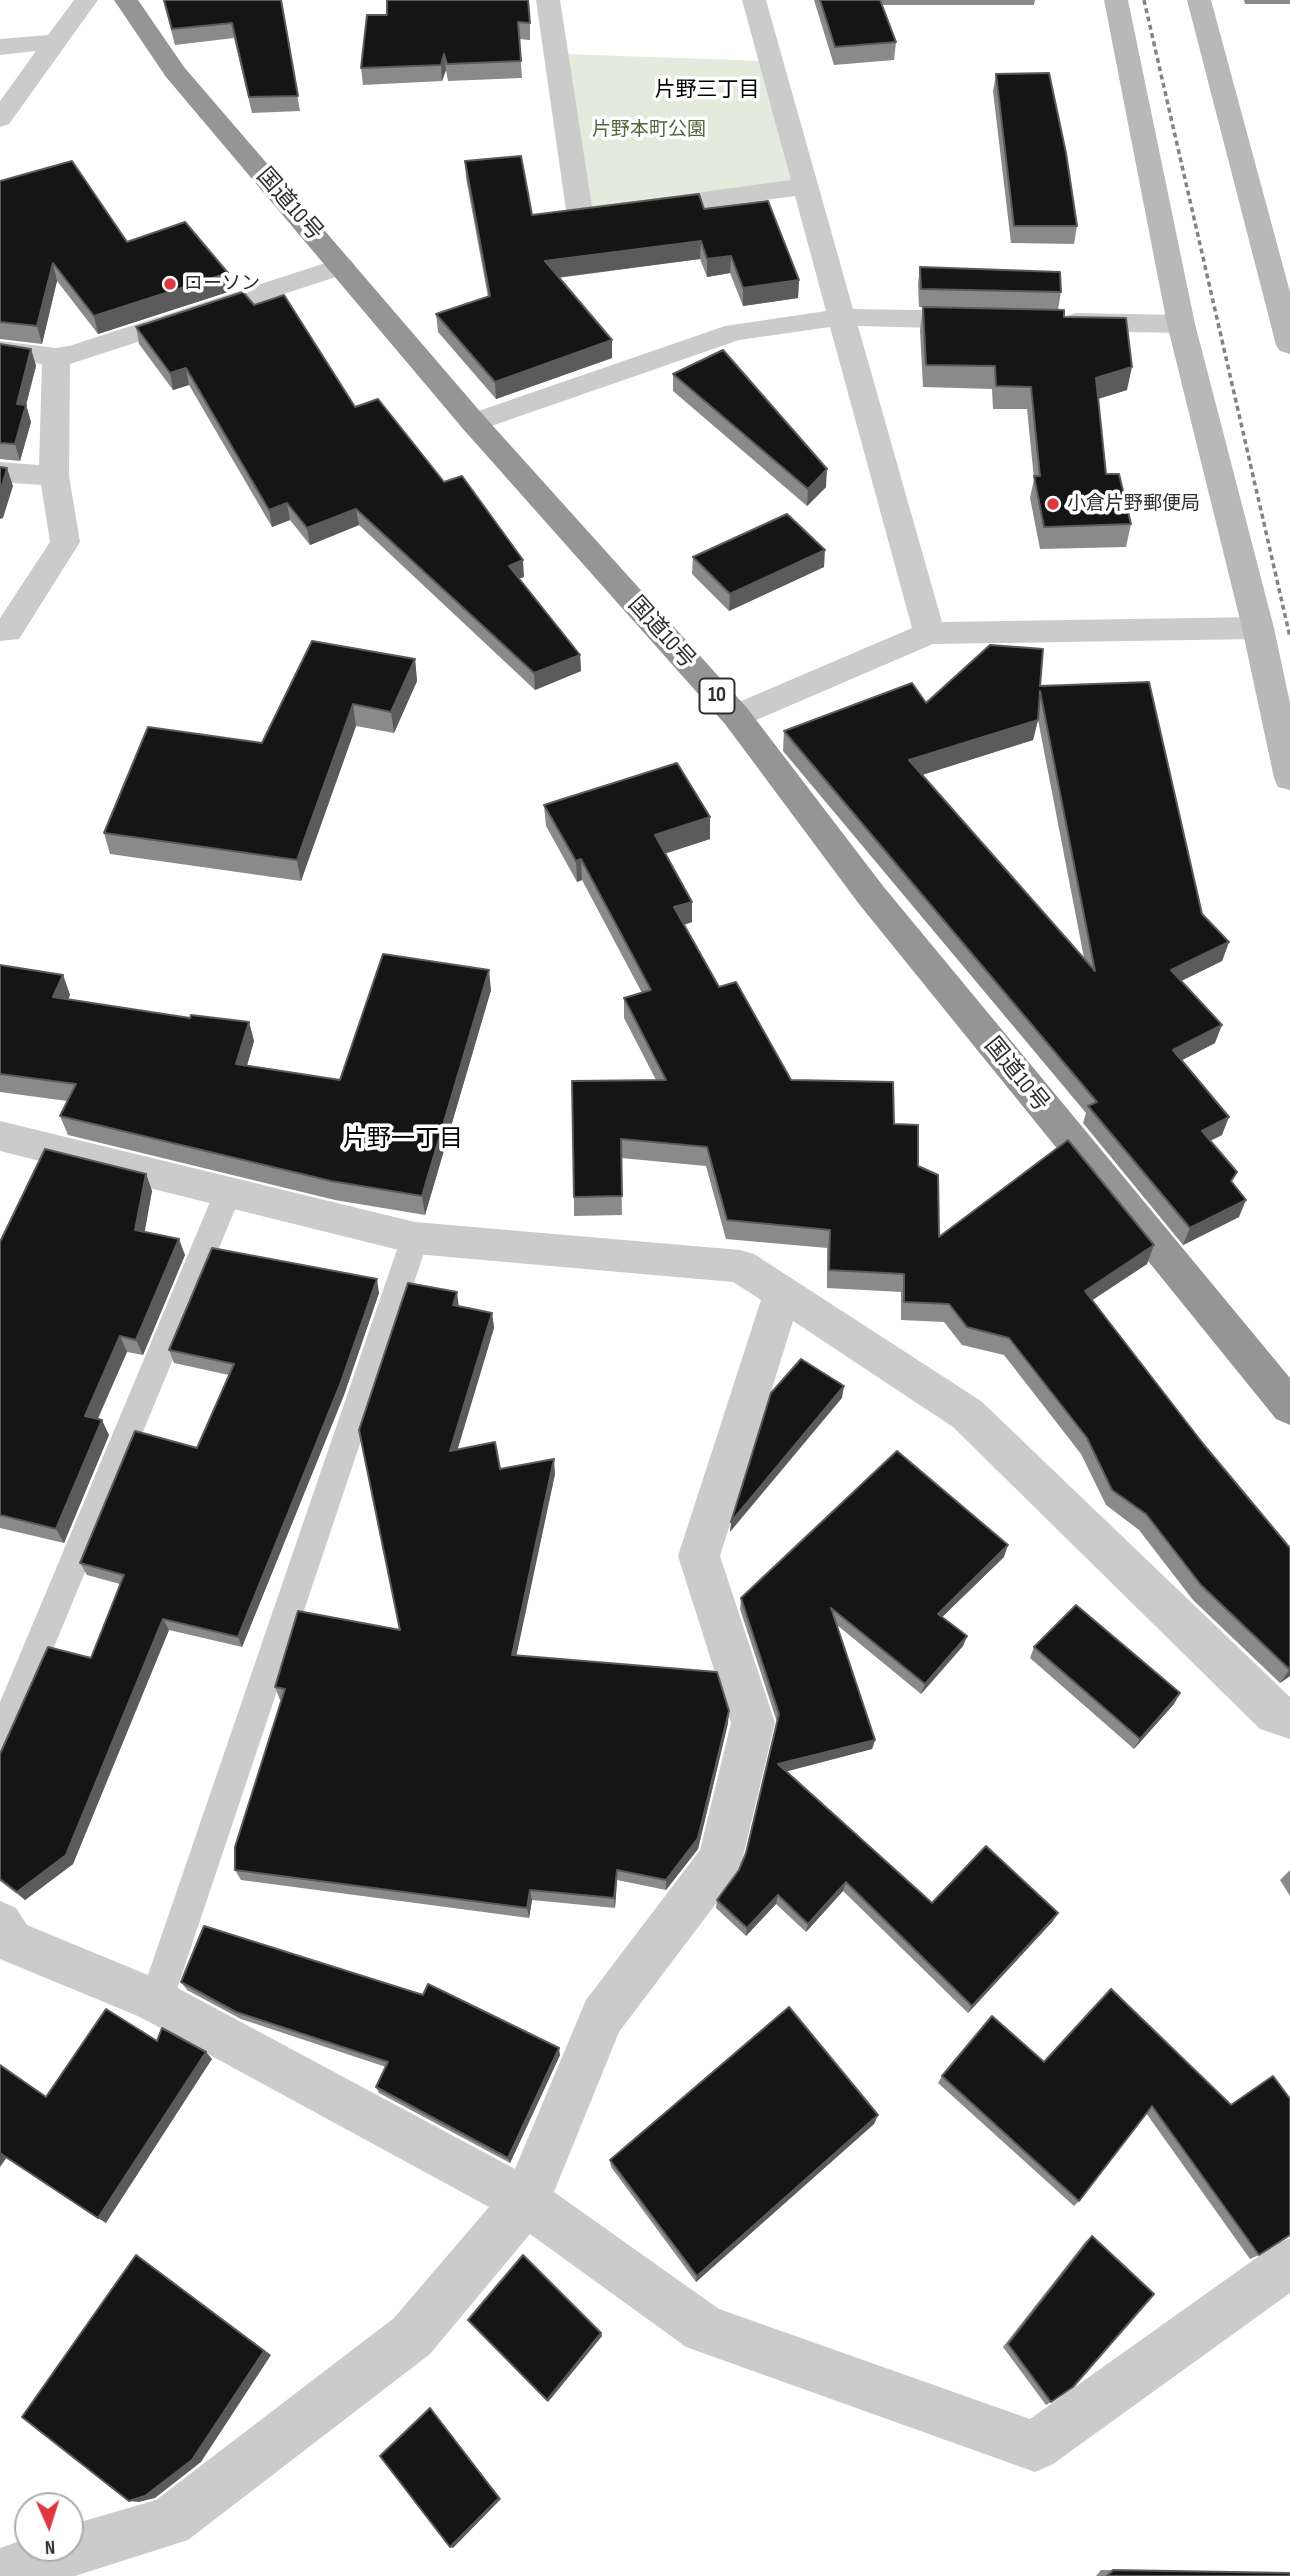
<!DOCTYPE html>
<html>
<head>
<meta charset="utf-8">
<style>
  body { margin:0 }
  #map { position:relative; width:1290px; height:2576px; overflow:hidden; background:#fff; font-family:"Sofia Sans Condensed",sans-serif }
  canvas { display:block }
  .north { position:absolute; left:14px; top:2492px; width:70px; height:70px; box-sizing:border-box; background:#fff; border:2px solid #ababab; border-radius:50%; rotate:177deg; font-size:19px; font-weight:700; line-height:28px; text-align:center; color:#2e2e2e }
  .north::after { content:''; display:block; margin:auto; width:24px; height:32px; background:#dd373f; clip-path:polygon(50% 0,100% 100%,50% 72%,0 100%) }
</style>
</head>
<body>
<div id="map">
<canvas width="1290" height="2576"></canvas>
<div class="north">N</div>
</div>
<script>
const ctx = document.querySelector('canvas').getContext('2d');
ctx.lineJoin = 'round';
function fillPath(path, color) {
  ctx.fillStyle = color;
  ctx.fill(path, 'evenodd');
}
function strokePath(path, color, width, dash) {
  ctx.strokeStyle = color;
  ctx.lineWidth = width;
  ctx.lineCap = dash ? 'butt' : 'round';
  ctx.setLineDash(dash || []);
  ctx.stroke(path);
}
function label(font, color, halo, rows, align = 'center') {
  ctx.font = font + ' "Sofia Sans Condensed","Noto Sans JP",sans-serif';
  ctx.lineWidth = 7;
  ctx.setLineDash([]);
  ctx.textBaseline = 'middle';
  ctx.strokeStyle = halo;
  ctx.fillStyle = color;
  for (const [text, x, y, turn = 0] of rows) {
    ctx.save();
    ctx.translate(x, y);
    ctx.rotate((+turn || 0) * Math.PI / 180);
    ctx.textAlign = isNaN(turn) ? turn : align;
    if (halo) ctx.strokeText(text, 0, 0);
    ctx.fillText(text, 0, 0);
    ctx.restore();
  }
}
fillPath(new Path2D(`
  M565 54 764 61 797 182 587 211Z`), '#e3ebdc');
fillPath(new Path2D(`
  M229 1179 239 1182 243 1190 11 1751 0 1755V1702L215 1190 219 1182Z
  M415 1226 425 1230 429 1238 173 2001 168 2013 156 2018 144 2013 139 2001 401 1238 405 1230Z`), '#cbcbcb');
fillPath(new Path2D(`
  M74 0H98L9 124 0 127V101L36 51 0 55V39L48 35Z
  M536 0H560L592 207 791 180 742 0H766L853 309 973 311 983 314 987 320 983 326 973 329 858 326 942 622 1258 617 1269 620 1274 628 1269 636 1258 639 933 644 747 724 736 728 725 724 720 716 725 708 912 628 830 327 739 340 474 432 464 430 459 423 464 416 725 326 826 311 795 196 580 225 570 223 567 217Z
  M341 258 351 260 355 266 351 272 70 364 69 476 80 542 19 639 0 641V618L50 542 41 485 0 482V462L39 465 42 364 0 359V341L56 348 69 346Z
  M1076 313 1181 315 1191 318 1195 324 1191 330 1181 333 1076 331 1066 328 1062 322 1066 316Z
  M0 1121 415 1222 740 1250 754 1254 981 1401 1290 1697V1739L1260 1729 953 1427 793 1321 720 1556 775 1723 742 1861 736 1877 619 2032 554 2192 719 2309 1030 2419 1273 2246 1290 2238V2293L1053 2464 1035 2472 686 2347 530 2234 430 2354 188 2540 75 2576H0V2548L28 2538V2548H70V2525L156 2500 394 2318 489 2207 140 2017 0 1959V1901L16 1908 27 1925 172 1985 515 2169 586 2000 700 1850 731 1723 678 1556 761 1300 733 1282 415 1254 0 1151Z`), '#cbcbcb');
fillPath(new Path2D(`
  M1104 0H1128L1195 324 1274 628 1290 703V790L1278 787 1274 778 1242 628 1167 324Z
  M1187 0H1211L1290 292V354L1280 351 1276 345Z`), '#b8b8b8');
fillPath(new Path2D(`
  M114 0H138L184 67 484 416 747 708 883 886 1290 1378V1425L1276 1419 859 904 725 724 464 430 166 77Z`), '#959595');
strokePath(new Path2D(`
  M1144 0 1290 637`), '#838383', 3.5, [5, 3.5]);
fillPath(new Path2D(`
  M163 0H281L300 111 252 113 234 38 175 45Z
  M814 0H1035L1034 5H882L896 42 894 60 834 65Z
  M1244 0H1290V4H1245Z
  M387 15 530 23V40L519 39 522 78 448 81 446 70 442 81 363 85 361 68Z
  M996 74 1077 226 1074 244 1011 243 993 91Z
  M465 161 532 215 704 209 799 280 798 298 743 306 730 273 707 277 700 259 558 278 612 358 496 399 438 332 436 314 488 297 466 178Z
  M0 181 127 242 231 291 98 334 57 281 42 344 0 339Z
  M920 267 1061 292 1058 310 919 307 918 284Z
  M254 305 355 407 444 482 524 577 519 578 580 655 581 671 535 690 359 525 310 545 290 520 272 527 189 385 173 390 139 344 136 327Z
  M923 307 1064 317 1127 390 1098 399 1106 474 1131 524 1126 547 1040 549 1030 498 1034 479 1027 409H993L992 389 923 387 920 330Z
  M0 344 31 349 36 366 26 405 31 422 20 461 0 459Z
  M673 374 826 487 807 506 673 391Z
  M693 557 824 567 729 611 692 574Z
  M415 659 417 681 394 733 356 726 301 881 110 854 104 833 262 743Z
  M1040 686 1202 914 1229 942 1222 961 1181 981 1215 1043 1182 1060 1222 1135 1210 1141 1239 1217 1183 1245 1083 1123 1086 1113 783 751 784 731 926 703ZM1038 720 1084 958 922 775 1033 740Z
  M544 805 710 839 665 853 692 902V922L684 925 719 987 791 1080 894 1124 918 1166 939 1237 1147 1264 1092 1300 1204 1445 1290 1548V1676L1280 1683 1193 1600 1139 1530 1106 1505 1081 1454 1004 1355 962 1345 944 1322 901 1320V1292L827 1288V1248L726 1239 706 1166 621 1158 622 1215 574 1216V1197L656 1080 624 1018V998L642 993 582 880 577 882 546 826Z
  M0 965 63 975 70 995 68 1000 190 1018 249 1022 254 1041 247 1065 340 1080 491 990 425 1215 335 1200 68 1135 60 1116 67 1101 0 1092Z
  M146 1174 152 1191 144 1232 185 1255 143 1355 127 1352 98 1419 109 1435 64 1543 0 1528V1242Z
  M379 1293 344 1395 242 1647 169 1630 73 1864 25 1900 0 1881V1754L91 1658 120 1584 87 1575 80 1563 197 1448 229 1375 174 1363 169 1350Z
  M459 1306 492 1313 494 1328 457 1449 500 1469 555 1474 516 1655 728 1723 698 1849 666 1890 617 1880 615 1908 532 1900 529 1918 241 1880 235 1870 282 1700H280L275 1687 400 1630Z
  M1004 1557 942 1617 967 1636 963 1646 921 1694 837 1625 875 1740 872 1749 786 1771 932 1903 1053 1921 968 2013 843 1891 806 1932 776 1904 746 1936 716 1908 717 1900 739 1870 746 1853 777 1722 740 1609 741 1598Z
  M1034 1647 1180 1693 1174 1704 1134 1749 1030 1658Z
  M1290 1870V1896L1280 1880Z
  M181 1982 560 2055 510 2163 379 2093 376 2087 386 2067 241 2019 187 1990Z
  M1111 1989 1259 2255 1250 2259 1146 2113 1079 2201 1074 2206 938 2083 942 2076 1044 2062Z
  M878 2115 874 2124 696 2282 611 2167 610 2160Z
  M1092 2236 1051 2402 1046 2405 1003 2347 1086 2241Z
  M468 2320 602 2336 548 2402Z
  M1101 2570 1290 2573V2576H1096Z`), '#8a8a8a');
fillPath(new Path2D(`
  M444 54 446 70 442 81 441 65Z
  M701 241 700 259 545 279V261Z
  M731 256 730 273 707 277V259Z
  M53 263 57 281 42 344 37 326Z
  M228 273 231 291 98 334 94 316Z
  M799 280 798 298 743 306V288Z
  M612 340V358L496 399 495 382Z
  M31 349 36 366 26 405 31 422 20 461 15 444 17 404Z
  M1132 367 1127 390 1091 401 1096 378Z
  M186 368 189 385 173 390 170 373Z
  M7 468 13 486 3 518 0 519V493Z
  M827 469 826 487 807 506 808 489Z
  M287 503 290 520 272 527 269 510Z
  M356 509 359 525 310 545 307 528Z
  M825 550 824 567 729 611 730 594Z
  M523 560 524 577 510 582 509 566Z
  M580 655 581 671 535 690 534 673Z
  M415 659 417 681 394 733 391 712Z
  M353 704 356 726 301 881 297 860Z
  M1038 720 1033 740 906 780 909 760Z
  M710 817V839L655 857V835Z
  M581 859 582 880 577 882 576 861Z
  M692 902V922L674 928V907Z
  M1229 942 1222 961 1165 989 1171 970Z
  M489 970 491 990 425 1215 422 1196Z
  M63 975 70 995 60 1017 53 997Z
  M249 1022 254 1041 242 1083 236 1064Z
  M1222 1025 1215 1043 1167 1068 1173 1050Z
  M1229 1117 1222 1135 1195 1148 1202 1131Z
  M146 1174 152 1191 142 1247 135 1230Z
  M1246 1200 1239 1217 1183 1245 1190 1228Z
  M179 1239 185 1255 143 1355 136 1340Z
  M1154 1245 1147 1264 1079 1309 1085 1291Z
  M377 1279 379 1293 344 1395 242 1647 238 1637Z
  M457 1292 459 1308 453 1305Z
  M492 1313 494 1328 453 1465 450 1451Z
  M120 1336 127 1352 92 1431 85 1416Z
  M844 1386 842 1398 730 1532 731 1522Z
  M102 1420 109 1435 64 1543 56 1529Z
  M554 1459 555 1474 514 1667 512 1655Z
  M1008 1545 1004 1557 935 1624 938 1614Z
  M163 1619 169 1630 73 1864 25 1900 17 1892Z
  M967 1636 963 1646 921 1694 925 1684Z
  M1290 1669V1676L1280 1683Z
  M1180 1693 1174 1704 1134 1749 1140 1739Z
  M729 1711 728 1723 698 1849 666 1890V1880Z
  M875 1740 872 1749 777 1774 778 1764Z
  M617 1870V1880L615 1908 614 1898Z
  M846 1882 843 1891 806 1932 808 1924Z
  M530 1890 532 1900 529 1918 527 1908Z
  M778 1895 776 1904 746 1936 747 1928Z
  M1058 1913 1053 1921 968 2013 972 2006Z
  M559 2048 560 2055 510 2163 508 2158Z
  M206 2052 212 2059 106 2223 98 2218Z
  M878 2115 874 2124 696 2282 697 2276Z
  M0 2153 7 2157 0 2167Z
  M136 2255 145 2261 271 2355 201 2462 155 2498 139 2502 129 2501Z
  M601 2333 602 2336 548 2402 547 2400Z
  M430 2408 432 2410 501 2499 453 2548 450 2547Z`), '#5b5b5b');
const building = new Path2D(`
  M164 0H281L298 96 249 97 232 23 172 29Z
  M387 0H528L530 23 518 22 521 61 447 64 444 54 441 65 361 68 367 15H387Z
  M820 0H880L896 42 835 47Z
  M1049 73 1066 153 1077 226H1014L996 74Z
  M521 156 532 215 699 194 704 209 768 201 799 280 743 288 731 256 707 259 701 241 545 261 612 340 495 382 436 314 490 296 465 161Z
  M72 161 127 242 185 222 228 273 94 316 53 263 37 326 0 322V181Z
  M920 267 1060 272 1061 292 921 289Z
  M243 292 254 305 284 295 355 407 378 399 444 482 462 476 523 560 509 566 580 655 534 673 356 509 307 528 287 503 269 510 186 368 170 373 136 327Z
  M923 307 1064 310V317L1126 318 1132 367 1096 378 1106 474H1119L1131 524 1044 527 1034 476H1040L1031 387 996 386 995 366 926 365Z
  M0 344 31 349 17 404 26 405 15 444 0 443Z
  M723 350 827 469 808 489 673 374Z
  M0 467 7 468 0 493Z
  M787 514 825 550 730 594 693 557Z
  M312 641 415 659 391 712 353 704 297 860 104 833 148 727 262 743Z
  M990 645 1043 649 1040 686 1149 682 1202 914 1229 942 1171 970 1222 1025 1173 1050 1229 1117 1202 1131 1237 1172 1231 1181 1246 1200 1190 1228 1088 1106 1097 1102 784 731 912 683 926 703ZM1040 691 1095 971 909 760 1038 720Z
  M677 763 710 817 655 835 692 902 674 907 719 987 736 982 791 1080 893 1082 894 1124 918 1125V1166L938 1175 939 1237 1068 1140 1154 1245 1085 1291 1204 1445 1290 1548V1670L1201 1585 1146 1514 1112 1490 1087 1438 1009 1338 967 1327 949 1304 904 1302V1274L829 1270 830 1230 727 1220 707 1147 621 1139 622 1196 574 1197 572 1081 666 1080 624 998 651 990 581 859 576 861 544 805Z
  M383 954 489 970 422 1196 331 1181 60 1116 76 1084 0 1074V965L63 975 53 997 190 1018 191 1015 249 1022 236 1064 340 1080Z
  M45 1149 146 1174 135 1230 179 1239 136 1340 120 1336 85 1416 102 1420 56 1529 0 1515V1242Z
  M212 1248 377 1279 341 1382 238 1637 163 1619 66 1855 17 1892 0 1879V1754L48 1647 91 1658 124 1575 80 1563 135 1431 197 1448 234 1364 169 1350Z
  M408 1283 457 1292 453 1305 492 1313 450 1451 495 1442 500 1469 554 1459 512 1655 717 1672 729 1711 698 1838 666 1880 617 1870 614 1898 530 1890 527 1908 235 1870V1847L285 1689 275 1687 298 1611 400 1630 359 1430Z
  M801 1359 844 1386 731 1522 771 1393Z
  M897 1451 1008 1545 938 1614 967 1636 925 1684 831 1608 875 1740 778 1764 932 1903 986 1846 1058 1913 972 2006 846 1882 808 1924 778 1895 747 1928 717 1900 739 1870 746 1853 779 1714 741 1598Z
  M1076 1605 1180 1693 1140 1739 1034 1647Z
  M204 1926 423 1995 428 1984 559 2048 508 2158 376 2087 388 2062 236 2012 181 1982Z
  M1111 1989 1231 2105 1273 2076 1290 2099V2235L1259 2255 1152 2106 1079 2201 942 2076 992 2016 1044 2062Z
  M789 2007 878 2115 697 2276 610 2160Z
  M106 2009 157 2041 162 2028 206 2052 98 2218 0 2153V2065L46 2097Z
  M1092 2236 1154 2294 1073 2387 1051 2402 1008 2344Z
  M136 2255 264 2351 192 2460 145 2496 129 2501 22 2417Z
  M523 2255 601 2333 547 2400 468 2320Z
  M430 2408 499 2498 450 2547 380 2456Z
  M1113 2570 1290 2573V2576H1107Z`);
fillPath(building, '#151515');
strokePath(building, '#5b5b5b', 2);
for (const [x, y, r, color] of [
  [170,284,7,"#dd373f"],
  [1053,504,7,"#dd373f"]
]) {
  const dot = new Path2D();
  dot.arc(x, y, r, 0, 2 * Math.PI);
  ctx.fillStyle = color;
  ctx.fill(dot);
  strokePath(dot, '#fff', 2.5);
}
label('19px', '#50673d', '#fff', [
  ["片野本町公園",649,130]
]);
label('19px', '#2e2e2e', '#fff', [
  ["ローソン",184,284],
  ["小倉片野郵便局",1067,504]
], 'left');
label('21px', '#000', '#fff', [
  ["片野三丁目",707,91]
]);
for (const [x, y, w] of [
  [717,696,35]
]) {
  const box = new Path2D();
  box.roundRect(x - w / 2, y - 17.5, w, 35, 5);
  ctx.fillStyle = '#fff';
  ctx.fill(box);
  strokePath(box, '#2e2e2e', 2);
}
label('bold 21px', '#2e2e2e', null, [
  ["10",717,696]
]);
label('23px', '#2e2e2e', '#fff', [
  ["国道10号",289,205,49],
  ["国道10号",661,633,48],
  ["国道10号",1016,1075,51]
]);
label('24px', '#000', '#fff', [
  ["片野一丁目",403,1140]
]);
</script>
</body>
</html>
